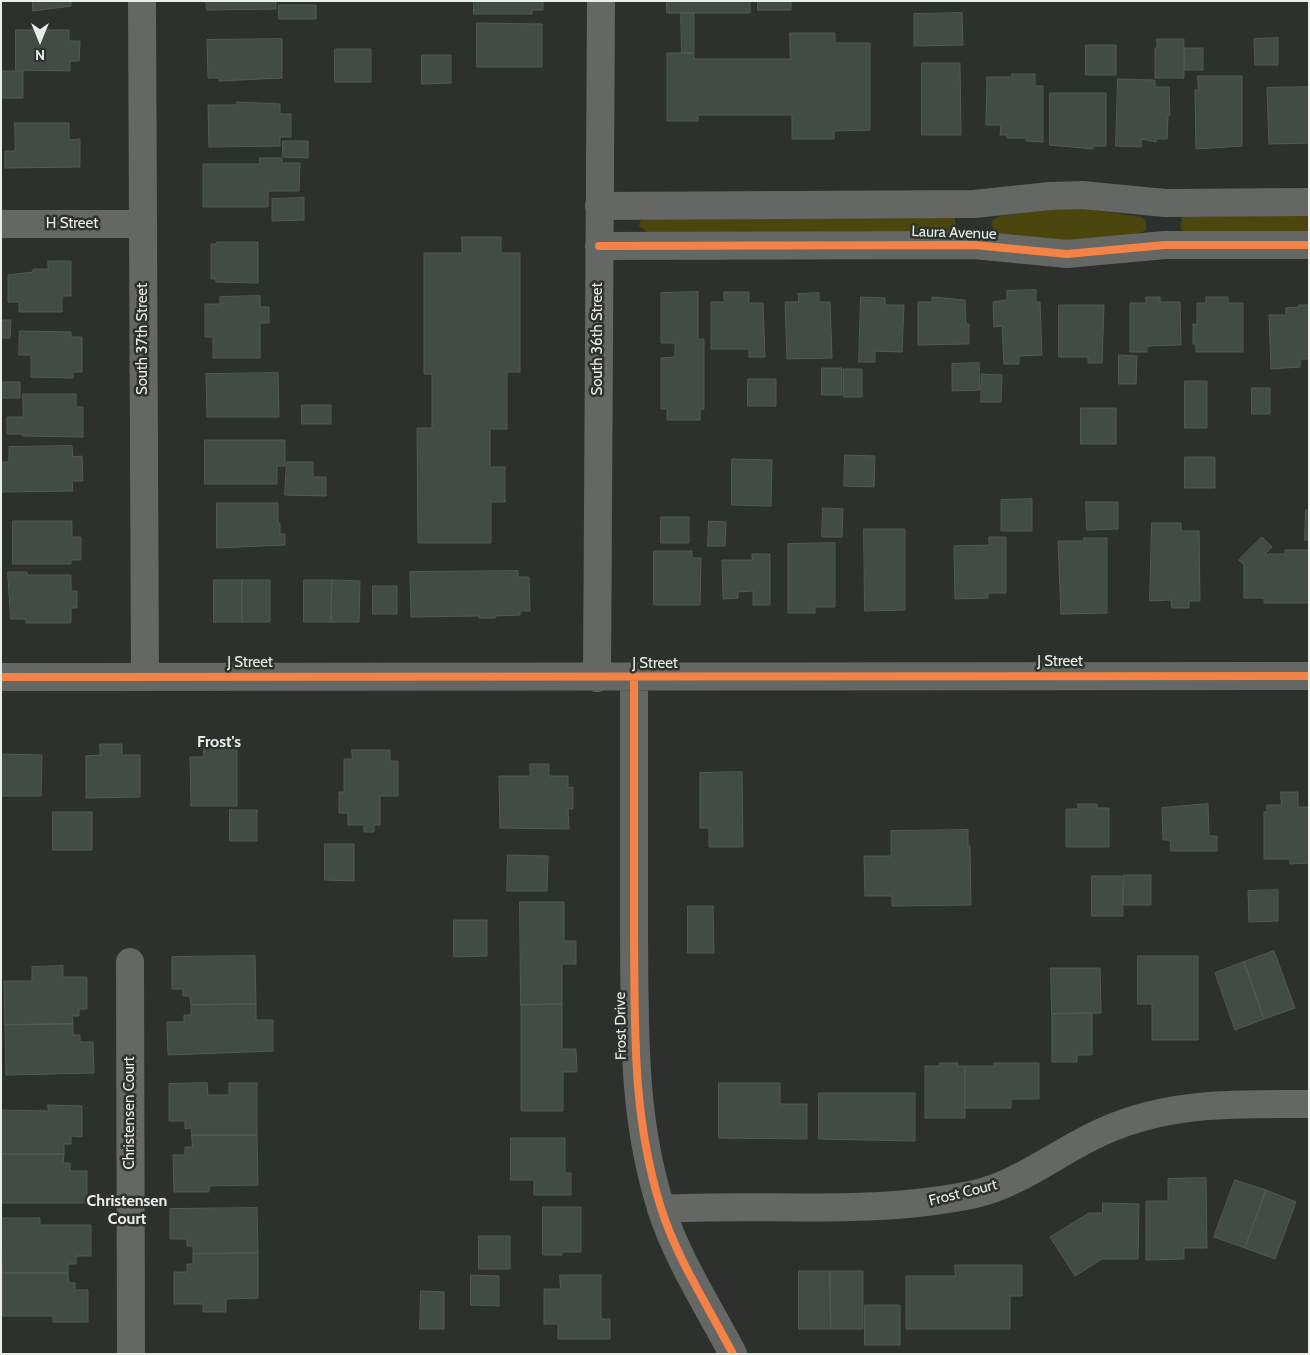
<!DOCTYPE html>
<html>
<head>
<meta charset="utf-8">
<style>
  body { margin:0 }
  #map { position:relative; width:1310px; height:1355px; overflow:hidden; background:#2d312d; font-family:Cabin,sans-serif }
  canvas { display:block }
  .frame { position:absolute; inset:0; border:2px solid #eaeee9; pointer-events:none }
  .north { position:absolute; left:15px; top:15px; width:50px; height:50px; -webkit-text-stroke:4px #2c332b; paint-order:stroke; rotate:180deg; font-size:14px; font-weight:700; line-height:20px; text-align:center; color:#eaeee9 }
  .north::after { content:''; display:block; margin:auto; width:18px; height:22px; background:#eaeee9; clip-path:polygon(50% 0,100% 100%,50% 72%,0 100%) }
</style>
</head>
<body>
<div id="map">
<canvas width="1310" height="1355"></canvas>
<div class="frame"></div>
<div class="north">N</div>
</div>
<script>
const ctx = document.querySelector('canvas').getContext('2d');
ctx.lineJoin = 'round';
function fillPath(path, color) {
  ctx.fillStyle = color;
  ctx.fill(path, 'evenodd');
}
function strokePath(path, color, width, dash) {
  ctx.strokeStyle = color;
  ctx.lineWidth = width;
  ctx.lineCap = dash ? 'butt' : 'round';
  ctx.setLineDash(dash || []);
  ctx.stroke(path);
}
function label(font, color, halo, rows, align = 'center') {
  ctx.font = font + ' Cabin,sans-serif';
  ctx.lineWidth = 5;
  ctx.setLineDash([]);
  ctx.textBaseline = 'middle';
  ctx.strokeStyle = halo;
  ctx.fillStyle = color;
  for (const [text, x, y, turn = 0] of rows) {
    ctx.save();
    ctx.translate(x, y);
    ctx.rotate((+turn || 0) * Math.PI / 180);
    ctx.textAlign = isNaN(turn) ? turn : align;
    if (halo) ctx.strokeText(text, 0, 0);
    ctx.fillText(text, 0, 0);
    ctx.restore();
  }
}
fillPath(new Path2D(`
  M1072 207 1141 217 1146 221V230L1136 235 1072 243 996 234 991 224 994 219 1000 216Z
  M1309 215V233H1189L1180 229 1182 217 1186 216Z
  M952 216 955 219 956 227 947 232H647L639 226 642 217Z`), '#4b450e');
const building = new Path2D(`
  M33 1H71V6L33 11Z
  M206 1H276V9L207 10Z
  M474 1H543V10H532V14H474Z
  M667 1H750V13H667Z
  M758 1H791V10H758Z
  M279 5H316V19H279Z
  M681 13H694V53H682Z
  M962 13 963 45 914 46V14Z
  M477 23 542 24V67H477Z
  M16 30H69V41H80L79 61H70V71L16 70Z
  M790 33H835V43H870V130L834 131V139H792V115H698V121H667V53H694V59H790Z
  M1278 38V65H1255L1254 39Z
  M282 39V78L219 81V78H208L207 40Z
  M1157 39H1184V78H1155V48H1157Z
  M1086 45H1116V75H1086Z
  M1185 48H1203V70H1185Z
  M335 49H371V82H335Z
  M422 55H451V83L422 84Z
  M922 63H960L961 135H922Z
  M1 71H23V98H1Z
  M1012 74H1035V86H1043V142L1026 141V138H1007V135H1000L1001 125H986L987 77H1012Z
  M1198 76H1242V146L1196 149 1195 90H1198Z
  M1118 79 1155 80V87H1169L1170 115H1168L1167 139H1156V142L1141 139V147L1116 146Z
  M1309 87V143L1269 144 1267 88Z
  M1050 93H1106V146H1093V149L1050 145Z
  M237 102 280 104V114H291V137H280V146L209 147 208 105H237Z
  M15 123H69V140L80 139V167L5 168V151H15Z
  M283 141H308V158L283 157Z
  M260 158H282V163H300L299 191H268V207H203V164H259Z
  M304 198V220L272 221V199Z
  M462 237H501V253H520V372H507V429H490V467H505V502H491V543H418L417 428H432V374H424V253H462Z
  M217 242H258V283L216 282V279H211V244H217Z
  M48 261H71V296H62V312H19V302H8V275L33 272V269H48Z
  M1036 290V302H1040L1042 355 1019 356V364H1004L1002 326 994 327 993 302 1007 300V291Z
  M698 292V339H704V409H700V420H667V409H661V358L675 357V343H661V293Z
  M724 292H749V303H763L765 357H749V349H711V302H724Z
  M819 293V302H830L832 358 787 359 785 302H799L798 294Z
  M260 296V307H269V323H260V358H213V337H205V304H220V297Z
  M861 297 885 298V305H904L902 352 875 351V362H859Z
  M932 297 965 300 966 324H969V344L918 345V302H932Z
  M1146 297H1160V302H1180L1181 345 1147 346V352H1130V303H1146Z
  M1206 297H1228V303H1243V352H1196V344H1193V324L1197 325V303H1206Z
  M1059 305H1104L1102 363H1088V357H1059Z
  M1299 305H1309V359H1300V367L1271 369 1269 315H1286V308L1299 307Z
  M1 320H11L10 338H1Z
  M20 331 71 332V337H82V372H73V378L31 377V355H19Z
  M1119 355 1137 356 1136 384H1119Z
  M979 363 980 390 952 391V364Z
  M822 368H842V395H822Z
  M844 369H862V397H844Z
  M278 373 279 417H207L206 374Z
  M982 374 1002 375 1001 402H981Z
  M748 379H776V406H748Z
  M1185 381H1207V428H1185Z
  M1 382H20V398H1Z
  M1252 388H1270V414H1252Z
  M23 394H76V407H83V437L22 436V434H7V417H23Z
  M302 405H331V424H302Z
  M1081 408H1116V444H1081Z
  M205 440H285V466H277V484H205Z
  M72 446 73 457 82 456 83 481H72L73 491 1 492V462H9V447Z
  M845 455 875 456 874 487 844 486Z
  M1185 457H1215V488H1185Z
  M732 459 772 460 771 506 732 505Z
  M287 462H313V477H326V496L285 495Z
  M1032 499V531H1001V500Z
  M1086 502H1118V529L1087 530Z
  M217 503H278V523H280V534H285V545L217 548Z
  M823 508 843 509 842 537H822Z
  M1306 510H1309V540H1305Z
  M661 517H689V543H661Z
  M13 521H72V537H81V560H71V564H13Z
  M709 521 726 522 725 546H708Z
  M1152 523H1181V531H1199L1200 601H1189V608H1172L1171 600 1150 601Z
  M864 529H905V610L865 611Z
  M989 537H1006V593H988V598L955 599 954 546 989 545Z
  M1262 537 1272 547 1265 554H1285V550H1309V603H1264V598H1244V565L1239 560Z
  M1084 538H1107V613L1061 614 1058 541H1084Z
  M835 543V607H815V613H788V544Z
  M654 551H692V558H701L700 605H654Z
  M752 554H770V605H753V591L738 592V598L723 599 722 560H752Z
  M518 571V577H529L530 611H520V615L495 616V618H479V616L411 617 410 572Z
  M8 572H27V575H71V591H77V608H71V623H26V619H11Z
  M214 580H242V622H214Z
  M242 580H270V622H242Z
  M304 580H332L331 622H304Z
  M332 580 360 581 359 622H331Z
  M373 586H397V614H373Z
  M237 743V806H191L190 757H204L203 744Z
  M100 744H122V755H140V797L86 798V756L100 755Z
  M352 750H390V761H398V796H380V825H374V832H364V825H348V813H339V792H344V759H352Z
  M1 754 42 755 41 796H1Z
  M530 764H549V776H568V788L573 787V809H568L569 829 500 828 499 776H530Z
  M742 772 743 847H709V828H700V773Z
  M1281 792H1298V807H1309V863L1290 864V859H1264V812H1267V805H1281Z
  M1078 804H1097V808H1109V847H1066V809H1078Z
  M1208 804 1209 836H1217V851H1171L1170 840H1163L1162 808Z
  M230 810H257V841H230Z
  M53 812H92V850H53Z
  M968 830V846H970L971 905 892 906V896H865L864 856H891V831Z
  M325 844H354V881L325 880Z
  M508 855 548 856 547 891H507Z
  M1124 875H1151V905H1124Z
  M1092 876H1122L1123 916H1092Z
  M1278 890V921L1249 922 1248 891Z
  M520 902H564V941H576V964H562V1004L521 1005Z
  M688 906H713L714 953H688Z
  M454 920H487V956L454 957Z
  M1274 951 1295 1008 1264 1019 1244 962Z
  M255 956 256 1004 191 1005 190 996H183V989H172V957Z
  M1138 956H1198V1040H1152V1004H1138Z
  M1244 962 1264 1019 1235 1030 1215 973Z
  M63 966V977H87V1009H79V1016H72L73 1024 5 1025 4 981H32V967Z
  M1051 968H1100L1101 1013 1052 1014Z
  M256 1004V1020H273V1051L168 1055 167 1022H184V1015H191V1005Z
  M562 1004V1049H576L577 1072H563V1111H521V1005Z
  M1092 1013V1055H1077V1062H1052V1014Z
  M73 1024V1035H80V1042H93L94 1073 6 1075 5 1025Z
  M940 1063H958V1066H965V1118H925V1066H940Z
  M994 1063H1039V1099H1011V1108H965V1066H994Z
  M207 1083 208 1095H229V1083H257V1135H192L191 1128 185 1129V1121H169V1084Z
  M719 1083H780V1104H807V1139L719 1138Z
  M819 1093H915V1141L819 1139Z
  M48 1105 82 1106V1137L71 1136V1144H64V1154H1V1110L48 1111Z
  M192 1135H257L258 1185 209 1186V1192H174L173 1155H185V1147H192Z
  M511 1138H565V1173H571V1195H534V1180H511Z
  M1 1154H64L63 1163H70V1171H87V1203H1Z
  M1206 1178 1207 1248H1184V1259L1146 1260V1201H1168V1179Z
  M1235 1180 1266 1190 1245 1248 1214 1237Z
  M1266 1190 1296 1202 1275 1259 1245 1248Z
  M1103 1203 1139 1204 1138 1259H1102L1075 1276 1050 1237 1089 1213H1102Z
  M543 1207H581V1252H562V1255H543Z
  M257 1208 258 1253 193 1254V1246H187V1239H170V1209Z
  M1 1218H40V1225H91V1256H76V1264H68V1273H3Z
  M479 1236H510V1269H479Z
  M258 1253V1298L226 1299V1312H203V1304H174V1272H187V1264H193V1254Z
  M955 1265H1022V1296H1010V1329H906V1276H955Z
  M799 1271H830L831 1329H799Z
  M830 1271H863V1329H831Z
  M3 1273H68L69 1283H75V1290H88V1322H53V1316H3Z
  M471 1275 499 1276V1306L471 1305Z
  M560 1275H601V1319H610V1339H558V1324H544V1289H560Z
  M421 1291 444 1292V1329H420Z
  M865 1305H900V1345H865Z`);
fillPath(building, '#404c45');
strokePath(building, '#555956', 1);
strokePath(new Path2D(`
  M142 1 145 677
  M599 206 974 204 1050 196 1082 195 1165 203 1309 202
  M1 224H142
  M599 246 974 245 1067 254 1165 245H1309
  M1 677 1309 676
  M597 678 601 1
  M634 678C634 763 634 849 634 935 635 1030 632 1116 661 1208 677 1259 708 1306 733 1354
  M130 962 131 1354
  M661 1209C765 1203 873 1216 975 1194 1022 1183 1060 1150 1104 1131 1170 1101 1239 1104 1309 1104`), '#656764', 28);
strokePath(new Path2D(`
  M599 246 974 245 1067 254 1165 245H1309
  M1 677 1309 676
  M634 678C634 763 634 849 634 935 635 1030 632 1116 661 1208 677 1259 708 1306 733 1354`), '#f48246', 8);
label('15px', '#eaeee9', '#2c332b', [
  ["H Street",72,224],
  ["Laura Avenue",954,233,2],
  ["South 37th Street",143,339,-90],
  ["South 36th Street",598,339,-90],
  ["J Street",1060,662],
  ["J Street",250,663],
  ["J Street",655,664],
  ["Frost Drive",621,1026,-91],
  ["Christensen Court",130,1113,-90],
  ["Frost Court",963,1193,-14]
]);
label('bold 16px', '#eaeee9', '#2c332b', [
  ["Frost's",219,742],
  ["Christensen",127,1201],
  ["Court",127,1219]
]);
</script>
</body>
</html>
